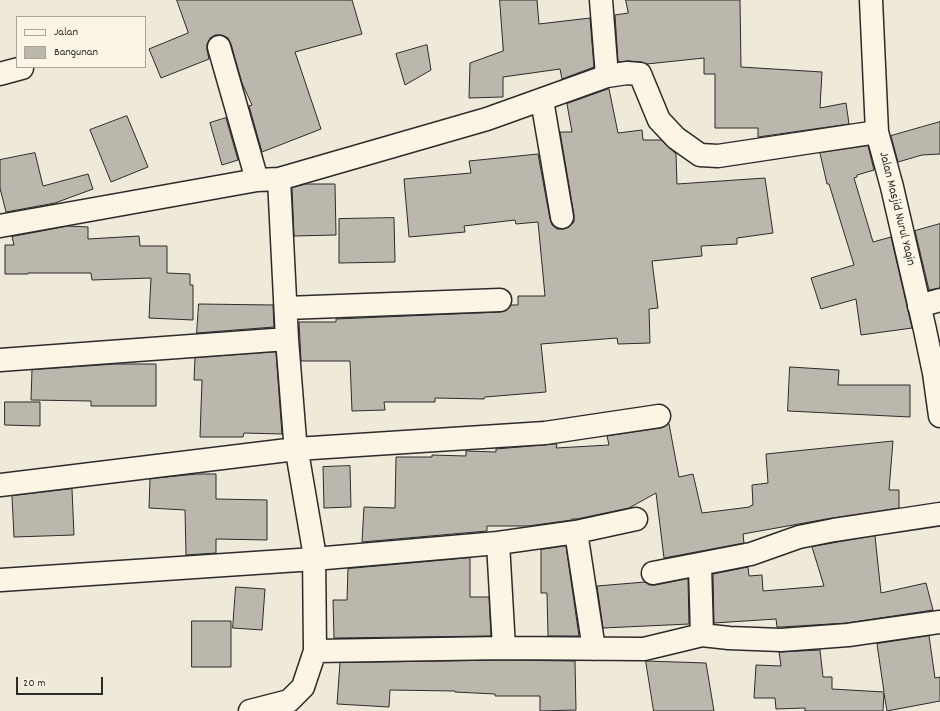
<!DOCTYPE html>
<html>
<head>
<meta charset="utf-8">
<style>
  body { margin:0 }
  #map { position:relative; width:940px; height:711px; overflow:hidden; background:#efe9da; font-family:Dekko,sans-serif }
  canvas { display:block }
  .legend { position:absolute; left:16px; top:16px; width:130px; height:52px; box-sizing:border-box; background:#fcf5e5; border:1px solid #a8a49b; margin:0; padding:5px 7px; list-style:none; font-size:12px; color:#2b2b2b }
  .legend li { display:flex; align-items:center; gap:8px; height:20px }
  .legend b { width:20px; border:1px solid #a8a49b }
  .scale { position:absolute; left:16px; top:677px; width:87px; height:18px; box-sizing:border-box; border:2px solid #2b2b2b; border-top:0; padding-left:5px; font-size:12px; line-height:14px; white-space:nowrap; color:#2b2b2b; -webkit-text-stroke:3px #fcf5e5; paint-order:stroke }
</style>
</head>
<body>
<div id="map">
<canvas width="940" height="711"></canvas>
<ul class="legend">
<li><b style="height:5px;background:#fcf5e5"></b>Jalan</li>
<li><b style="height:11px;background:#bcb7ac"></b>Bangunan</li>
</ul>
<div class="scale">20 m</div>
</div>
<script>
const ctx = document.querySelector('canvas').getContext('2d');
ctx.lineJoin = 'round';
function fillPath(path, color) {
  ctx.fillStyle = color;
  ctx.fill(path, 'evenodd');
}
function strokePath(path, color, width, dash) {
  ctx.strokeStyle = color;
  ctx.lineWidth = width;
  ctx.lineCap = dash ? 'butt' : 'round';
  ctx.setLineDash(dash || []);
  ctx.stroke(path);
}
function label(font, color, halo, rows, align = 'center') {
  ctx.font = font + ' Dekko,sans-serif';
  ctx.lineWidth = 4;
  ctx.setLineDash([]);
  ctx.textBaseline = 'middle';
  ctx.strokeStyle = halo;
  ctx.fillStyle = color;
  for (const [text, x, y, turn = 0] of rows) {
    ctx.save();
    ctx.translate(x, y);
    ctx.rotate((+turn || 0) * Math.PI / 180);
    ctx.textAlign = isNaN(turn) ? turn : align;
    if (halo) ctx.strokeText(text, 0, 0);
    ctx.fillText(text, 0, 0);
    ctx.restore();
  }
}
const building = new Path2D(`
  M177 0H352L362 34 295 52 321 129 262 152 249 106 252 105 242 83 231 44 228 38 222 35H215L210 38 207 44V50L209 59 161 78 149 49 188 33Z
  M500 0H537L539 24 590 18 594 67 562 79 560 69 503 77V97L469 98 470 63 503 51Z
  M626 0H740L741 67 822 72 820 108 846 103 849 124 758 137V128H715V74H704V58L647 64 641 62 628 61 618 62 615 15 628 13Z
  M427 45 431 70 405 85 396 54Z
  M609 89 618 133 642 130 643 140H661L676 154 677 184 765 178 773 233 737 238V244L701 246 702 256 652 261 658 308 649 309 650 343 618 344 617 338 541 344 546 392 485 397 484 399 435 398V402H384L385 410 352 411 350 361H301L299 322H336V319L500 312 507 310 511 305H518V296H545L538 222 516 224 515 220 464 226 465 232 409 237 404 179 471 173 469 161 538 154 550 219 552 225 557 229H564L570 226 574 222V215L560 132H572L567 104Z
  M127 116 148 167 111 182 90 130Z
  M226 118 238 160 222 165 210 123Z
  M940 122V154L922 155 898 162 891 136Z
  M868 146 874 170 857 175V177L854 178 873 242 891 237 912 328 861 335 856 299 821 309 811 278 854 265 829 184H827L820 153Z
  M35 153 43 186 88 174 93 189 55 203 6 212 0 188V160Z
  M306 184H335L336 235 294 236 292 188Z
  M394 218 395 262 339 263V219Z
  M940 224V288L929 290 915 231Z
  M68 226 88 227V239L139 236 140 246H167V273L190 274V285H193V320L149 318 151 278 92 280 91 273H28V274H5V245H14L12 237Z
  M199 304 273 305 274 327 197 333Z
  M276 352 282 434 244 433 243 437H200L202 380H194L195 358Z
  M115 364H156V406H91V401L31 400 32 370Z
  M790 367 839 370 838 385H910V417L788 411Z
  M5 402H40V426L5 425Z
  M669 424 679 477 693 474 702 513 750 507V506L753 505 752 485 768 483 766 454 893 441 889 490H899V508L832 518 743 534 744 543 664 558 656 493 629 508 577 519H572V520L528 526H487V531L362 542 364 507 395 508 396 457H432V455L466 456V451L496 452V449L554 444H557L556 448 609 445 607 436 661 428Z
  M350 466 351 507 324 508 323 467Z
  M197 474H216V499L267 500V540L216 539V553L186 555 185 510 149 508 150 479Z
  M72 489 74 535 14 537 12 496Z
  M875 536 881 593 926 583 933 610 847 623 781 627H777L776 619 714 623 713 574 748 567 749 576 762 575 763 591 824 586 812 547Z
  M566 546 579 636H548L547 593H541V550Z
  M470 558V597H489L491 636 334 638 333 600H347L348 569Z
  M688 579 689 624 603 628 597 586 645 582 649 585H655Z
  M236 587 265 589 262 630 233 628Z
  M192 621H231V667H192Z
  M929 636 935 678 940 677V701L887 711 884 693 883 711H805V708L776 709 775 698H754L756 665 781 666 779 652 820 650 823 677H832V689L884 692 877 644Z
  M504 660 575 661 576 710 540 711V696H495V694L455 692V691L390 690 389 707 337 704 340 663Z
  M646 661 706 663 714 711H654Z`);
fillPath(building, '#bcb7ac');
strokePath(building, '#2b2b2b', 1);
const minor = new Path2D(`
  M601 0 607 76
  M871 0 877 132 892 187 925 330 934 373 940 416
  M219 47 257 180
  M0 74 22 68
  M542 100 562 217
  M0 226 257 180 279 179 487 119 607 76 627 73 640 74 659 120 676 138 700 155 718 156 877 132
  M919 306 940 300
  M286 308 500 300
  M0 360 287 339
  M0 485 296 449 545 433 659 416
  M576 532 594 649
  M498 543 504 648
  M700 565 702 635
  M653 573 751 554 799 537 834 530 940 514
  M1 580 314 559 498 543 576 532 636 519
  M315 651 504 648 644 649 702 635 729 638 781 640 848 635 940 622
  M250 711 289 701 303 687 315 651 314 551 295 440 287 339 279 179`);
strokePath(minor, '#2b2b2b', 25);
strokePath(minor, '#fcf5e5', 22);
label('13px', '#2b2b2b', '#fcf5e5', [
  ["Jalan Masjid Nurul Yaqin",896,209,76]
]);
</script>
</body>
</html>
